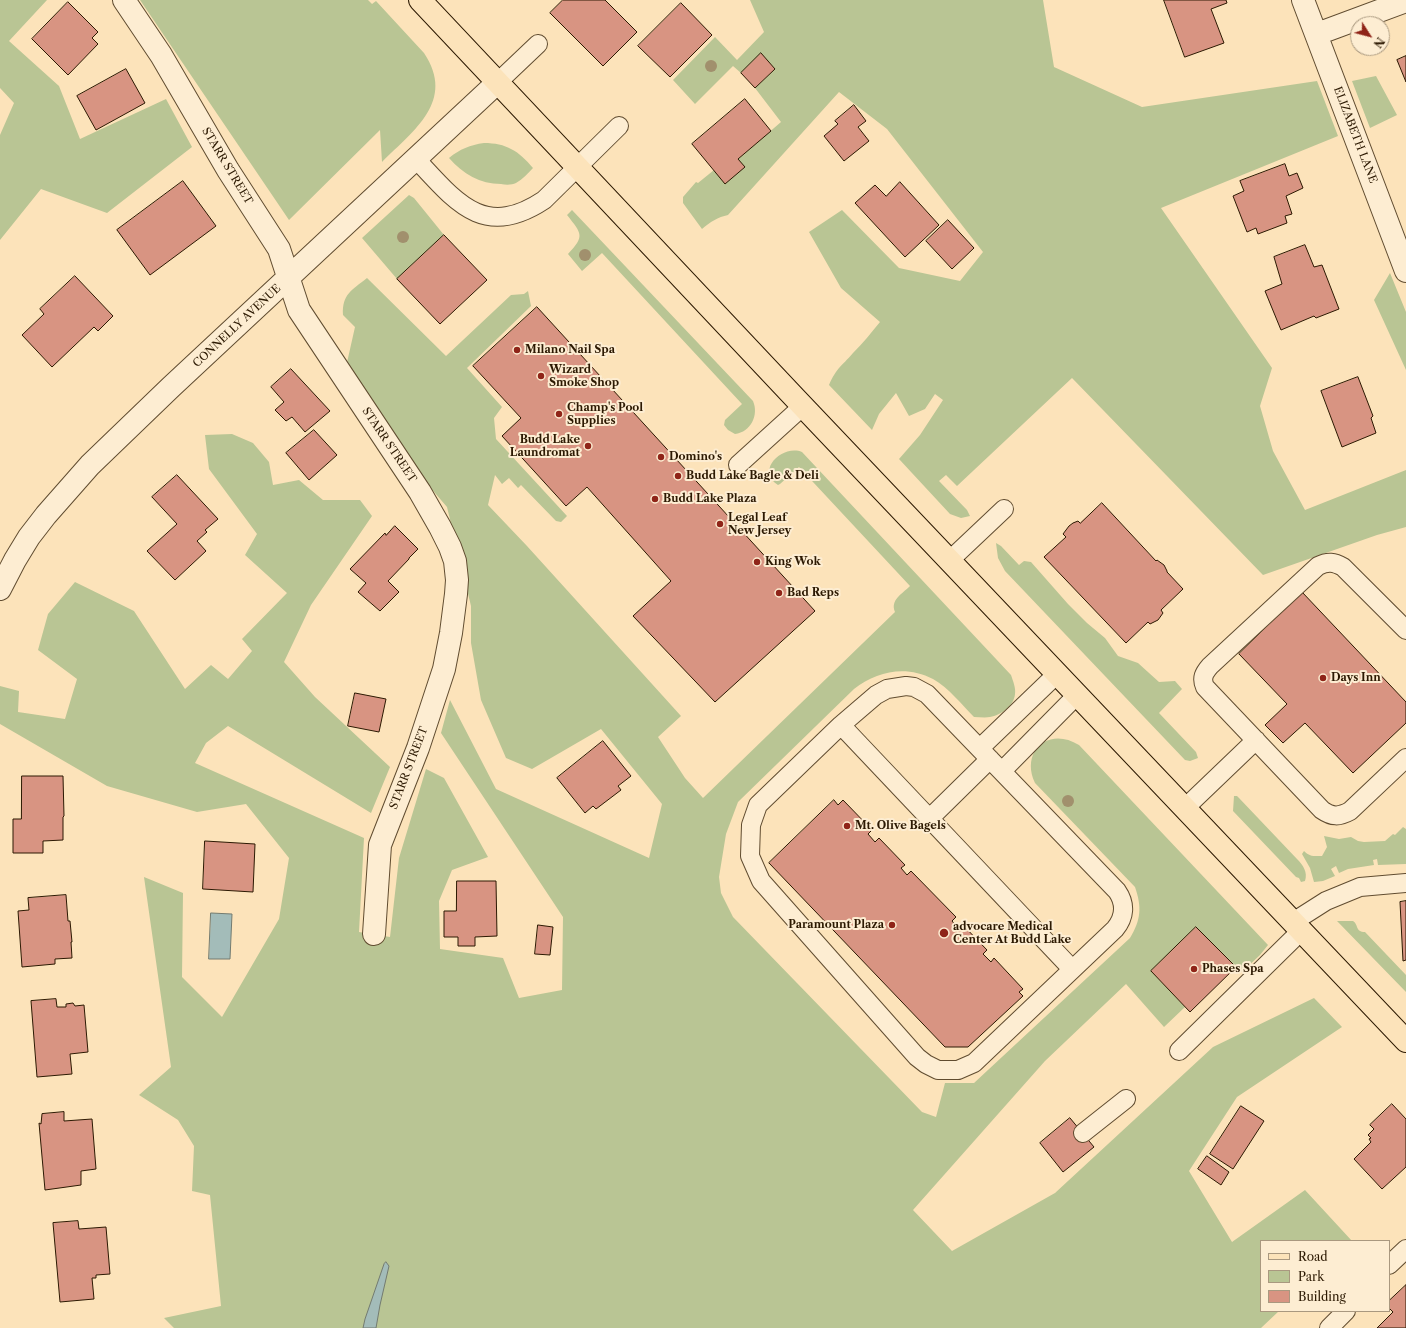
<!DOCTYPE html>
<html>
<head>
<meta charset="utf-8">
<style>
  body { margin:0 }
  #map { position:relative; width:1406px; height:1328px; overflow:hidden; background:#fce3ba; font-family:"Libre Caslon Text",serif }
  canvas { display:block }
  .legend { position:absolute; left:1260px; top:1240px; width:130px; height:72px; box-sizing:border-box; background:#fdedd2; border:1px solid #a9987f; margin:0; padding:5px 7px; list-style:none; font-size:12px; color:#2c1902 }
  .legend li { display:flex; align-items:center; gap:8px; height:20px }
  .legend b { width:20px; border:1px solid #a9987f }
  .north { position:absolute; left:1350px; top:16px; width:40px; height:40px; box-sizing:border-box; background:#fdedd2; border:1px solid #a9987f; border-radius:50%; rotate:126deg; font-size:11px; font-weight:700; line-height:16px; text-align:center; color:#2c1902 }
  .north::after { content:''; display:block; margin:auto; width:14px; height:18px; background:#8f2418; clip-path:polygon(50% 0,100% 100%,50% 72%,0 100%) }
</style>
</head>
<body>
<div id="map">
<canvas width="1406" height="1328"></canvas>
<ul class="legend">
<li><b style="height:5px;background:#fce3ba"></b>Road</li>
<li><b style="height:11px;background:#b9c594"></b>Park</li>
<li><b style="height:11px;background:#d89482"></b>Building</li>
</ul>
<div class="north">N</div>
</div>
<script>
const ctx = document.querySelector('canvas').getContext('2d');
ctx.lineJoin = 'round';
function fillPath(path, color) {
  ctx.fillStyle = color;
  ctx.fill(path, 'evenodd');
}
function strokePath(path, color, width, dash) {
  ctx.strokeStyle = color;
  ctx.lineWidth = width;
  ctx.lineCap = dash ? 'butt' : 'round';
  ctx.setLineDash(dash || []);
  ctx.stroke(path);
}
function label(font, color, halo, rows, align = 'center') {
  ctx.font = font + ' "Libre Caslon Text",serif';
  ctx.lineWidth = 4;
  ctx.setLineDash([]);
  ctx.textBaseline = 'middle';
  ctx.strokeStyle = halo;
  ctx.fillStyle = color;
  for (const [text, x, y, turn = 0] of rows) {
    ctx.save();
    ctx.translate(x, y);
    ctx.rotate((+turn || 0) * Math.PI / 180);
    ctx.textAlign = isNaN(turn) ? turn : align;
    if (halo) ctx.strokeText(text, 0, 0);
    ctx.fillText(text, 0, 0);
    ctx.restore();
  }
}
fillPath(new Path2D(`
  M0 0H47L9 41 59 86 80 139 166 99 192 147 107 213 41 189 0 240V135L14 103 0 88Z
  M140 0H368L372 4 376 1 424 53C456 101 414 130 382 162L380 130 289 220Z
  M750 0H1043L1054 67 1142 107 1317 81 1338 136 1161 208 1272 368 1260 406 1273 451 1305 510 1406 470V527L1377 535 1263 575 1072 378 957 486 946 475 939 481 967 510 970 516 961 518 950 514 899 459 920 435 943 400 935 394 925 409 909 416 896 393 879 414 872 430 829 385C837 367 841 367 853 353 863 343 871 333 880 322L841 288 809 232 842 210 899 268 960 281 983 252 887 129 839 92 728 215C718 217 710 222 702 229L683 203V197L696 182 698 183 714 170 738 159 781 122 755 88 775 69 761 54 741 73 733 66 695 104 673 80 715 37 737 60 764 32Z
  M1376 76 1397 115 1370 128 1352 81Z
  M484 143C506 143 519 151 533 168 528 173 523 179 516 183 512 185 506 185 501 184 480 184 463 174 449 158 460 149 470 145 484 143Z
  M409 195 414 198 444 235 397 279 362 238Z
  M572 210 753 401C759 415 751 432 735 434L728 430 724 425 725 420 742 404 602 253 582 271 568 254C585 236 582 234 567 215Z
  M1390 273 1406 312V370L1374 300Z
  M367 278 446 356 511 295 524 294 528 291 531 306 467 368 502 407 494 418 496 439 567 516 561 522 556 521 521 485 518 488 509 478 502 484 495 475 488 505 527 546 681 716 658 737 685 778 703 798 895 612C890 600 902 594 910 586L799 467 780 484 778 485C755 471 782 444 802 452L1011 675C1013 681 1016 688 1015 694 1014 706 1001 715 990 717 985 718 979 717 974 717 962 705 949 688 933 679 906 665 877 671 854 689L738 802 726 834 719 877 721 893 733 917 922 1112 936 1117 945 1083H974L1130 938C1141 920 1142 907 1135 887L1035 783C1020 751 1049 726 1079 745L1268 945 1260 955 1242 972 1196 927 1151 971 1185 1007 1164 1027 1126 984 1045 1061 913 1210 952 1251 1055 1193 1213 1047 1314 998 1342 1027 1237 1097 1189 1171 1232 1242 1305 1190 1352 1241H1261V1311H1279L1261 1328H174L164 1318 221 1306 210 1195 192 1191 194 1146 178 1120 139 1095 171 1067 144 877 183 893 182 977 222 1017 279 919 289 858 246 804 197 812 107 786 0 724V686L19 691 18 712 65 719 77 679 38 650 48 614 75 582 134 611 185 689 211 665 228 679 252 651 242 639 287 593 245 555 257 534 209 469 205 435 232 434 253 443 269 462 273 485 299 480 323 500H360L372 516 311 605 284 662 315 697 390 767 371 813 228 726 206 743 195 763 364 838 359 932 390 937 399 858 426 769 444 778 488 857 452 870 439 901 440 949 503 958 519 998 562 990 563 917 441 733 450 700 496 789 649 858 662 804 601 729 532 769 506 758 481 700 471 643V606L447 507 423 479 346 367 355 327 343 315C342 294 352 290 367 278Z
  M996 543 1001 546 1019 565 1024 561 1031 562 1068 604 1087 623 1105 638 1118 656 1138 663 1159 682 1175 681 1182 689 1159 713 1196 752 1198 758 1190 761 1185 760 1005 571 998 558Z
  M1234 796H1237L1239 798 1297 859C1303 865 1308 872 1305 881L1301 882 1299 878 1296 877 1233 811Z
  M1403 827 1406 829V864L1378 865 1377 859 1373 860 1374 865 1348 869 1339 873 1336 866 1331 869 1335 876 1323 881 1314 882 1310 868 1302 854 1304 851C1310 857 1314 856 1322 856L1327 847 1324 836 1339 839 1351 837 1358 841 1364 842 1385 841 1393 834 1395 835Z
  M1337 921H1353C1359 925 1355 932 1365 932L1406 975V992Z`), '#b9c594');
const water = new Path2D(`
  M211 913 232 914 230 959H209Z
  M386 1262 389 1266 380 1305 376 1328H363L365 1319 384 1264Z`);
fillPath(water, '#a3bcb9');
strokePath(water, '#737b70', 1);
const building = new Path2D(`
  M563 0H605L637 32 603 66 550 13Z
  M1164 0H1226L1227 3 1211 9 1224 43 1185 57Z
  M68 2 98 32 92 38 98 44 68 75 32 39Z
  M681 3 712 35 670 77 638 46Z
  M761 53 775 69 755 88 741 73Z
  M1406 56V82L1397 60Z
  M126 69 145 103 96 130 77 96Z
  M745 99 771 131 738 159 745 167 725 184 692 144Z
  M854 105 866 121 858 127 869 141 844 161 824 136 838 124 835 121Z
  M1285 164 1289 176 1297 173 1303 188 1286 196 1292 214 1285 216 1287 223 1258 234 1256 228 1247 232 1233 196 1244 191 1240 181Z
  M183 181 216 226 150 275 117 230Z
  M900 182 939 225 905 257 855 203 875 185 886 196Z
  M948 220 974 248 952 269 926 241Z
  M444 235 487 280 440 324 397 279Z
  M1305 245 1314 267 1322 265 1339 309 1316 318 1314 316 1281 330 1265 291 1282 284 1274 257Z
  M75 276 113 316 98 331 94 327 52 367 22 335 44 314 40 309Z
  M537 307 815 611 715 702 633 616 671 581 587 487 566 506 502 436 521 418 473 366Z
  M291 369 330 411 305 432 292 417 286 421 275 410 284 402 271 387Z
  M1358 377 1373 416 1371 418 1376 433 1342 447 1321 391Z
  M314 430 337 455 309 480 286 453Z
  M177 475 218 519 205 530 207 532 197 541 206 551 175 580 147 551 177 524 152 497Z
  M1102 503 1156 561 1157 560 1164 565 1167 571V572L1183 589 1161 610 1163 613 1158 620 1150 624 1148 622 1126 643 1044 557 1066 537 1063 534 1069 526 1073 523 1078 521 1080 523Z
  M395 526 418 549 409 558V559L388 581 399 592 380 611 358 592 366 583 350 569 385 533 386 535Z
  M1302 592 1406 702V723L1353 773 1305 723 1283 743 1265 725 1287 704 1239 654Z
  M355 693 386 699 379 732 348 726Z
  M603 741 631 776 618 786 621 790 596 809 593 806 585 813 557 778Z
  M22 776H63L64 816 63 817V840L43 841V853H13V819H21Z
  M834 800 838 805 843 800 872 830 868 834 875 842 879 838 905 865 901 868 907 875 911 871 956 917 952 921 957 927 961 923 987 950 983 954 991 962 994 958 1023 989 1019 992 1023 996 968 1047H945L769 863Z
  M205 841 255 844 253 892 203 889Z
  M457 881H496L497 936 475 937V946H458V937H444V911H456Z
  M66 895 68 921H70L72 942H71L72 958 55 959V964L22 967 18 911 29 910 28 898Z
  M1406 901V960L1403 961 1400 902Z
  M538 925 553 927 550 955 535 954Z
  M1196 927 1236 967 1190 1012 1151 971Z
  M56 999 57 1007H66V1004L73 1003 75 1006 84 1005 88 1052 70 1054 72 1074 37 1077 31 1001Z
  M1392 1104 1406 1119V1167L1382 1189 1354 1159 1371 1142 1369 1139 1371 1138 1368 1135 1374 1129 1370 1125Z
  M1241 1106 1264 1121 1233 1169 1210 1154Z
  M64 1112V1121L92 1119 96 1169 81 1171V1185L45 1190 39 1123 41 1124 42 1114Z
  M1070 1118 1094 1147 1063 1172 1040 1143Z
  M1207 1156 1229 1172 1221 1185 1198 1169Z
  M78 1221 79 1229 106 1227 110 1274 96 1275V1278H92L94 1299 60 1302 53 1223Z
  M1406 1285V1328H1377L1393 1312 1389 1308V1301Z`);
fillPath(building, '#d89482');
strokePath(building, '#2c1902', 1);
const lane = new Path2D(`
  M498 82 538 44
  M416 159C456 202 484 240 544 200L619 126
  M738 465 803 406
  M950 560 1004 509
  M1406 630 1343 567C1334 562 1328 561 1318 566L1210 666C1204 673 1201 678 1205 687L1322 810C1332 817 1339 817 1350 811L1406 758
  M906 686 914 687 927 694 1117 891C1126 904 1125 917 1115 929L974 1063 958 1070H938L926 1064 917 1057 761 881 750 856 751 825 758 805 841 725 876 695 887 689Z
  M841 725 1072 969
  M980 748 1058 673
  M1002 771 1078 694
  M1185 808 1256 740
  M930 818 990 759
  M1293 922 1326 901 1360 887 1406 883
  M1179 1051 1301 931
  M1083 1133 1126 1099
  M1389 1265 1406 1249
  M1329 1328 1346 1311`);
const street = new Path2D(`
  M124 0 161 55 228 170 279 249 299 310 420 492 440 527 450 547 455 561 457 580 456 594 451 633 444 669 418 748 380 845 374 934
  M1303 0 1406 271
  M1317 34 1406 1
  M0 589 15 560 29 537 46 515 90 465 171 387 498 82`);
const primary = new Path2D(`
  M420 0 795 398 1406 1041`);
strokePath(lane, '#604c30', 20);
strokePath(street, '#604c30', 24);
strokePath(primary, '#2c1902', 24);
strokePath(lane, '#fdedd2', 18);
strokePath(street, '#fdedd2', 22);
strokePath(primary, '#fce3ba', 22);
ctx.fillStyle = '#a1906d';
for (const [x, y] of [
  [711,66],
  [403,237],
  [585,255],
  [1068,801]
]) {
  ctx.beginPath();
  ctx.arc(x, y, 6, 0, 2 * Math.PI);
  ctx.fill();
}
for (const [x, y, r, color] of [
  [517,350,4,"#8f2418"],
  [541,376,4,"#8f2418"],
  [559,414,4,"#8f2418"],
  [588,446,4,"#8f2418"],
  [661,457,4,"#8f2418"],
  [678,476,4,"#8f2418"],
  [655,499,4,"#8f2418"],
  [720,524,4,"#8f2418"],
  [757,562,4,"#8f2418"],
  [779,593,4,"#8f2418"],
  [1323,678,4,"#8f2418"],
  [847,826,4,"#8f2418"],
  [892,925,4,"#8f2418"],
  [944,933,5,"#8f2418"],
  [1194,969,4,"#8f2418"]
]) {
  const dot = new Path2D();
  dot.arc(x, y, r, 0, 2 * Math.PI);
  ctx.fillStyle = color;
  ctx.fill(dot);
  strokePath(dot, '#fdedd2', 1.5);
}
label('11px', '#2c1902', '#fdedd2', [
  ["ELIZABETH LANE",1355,135,69],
  ["STARR STREET",227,166,59],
  ["CONNELLY AVENUE",237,326,-43],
  ["STARR STREET",389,445,56],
  ["STARR STREET",409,768,-69]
]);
label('bold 11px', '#2c1902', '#fdedd2', [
  ["Milano Nail Spa",525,350],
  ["Wizard",549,370],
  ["Smoke Shop",549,383],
  ["Champ's Pool",567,408],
  ["Supplies",567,421],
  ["Budd Lake",580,440,"right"],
  ["Laundromat",580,453,"right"],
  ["Domino's",669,457],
  ["Budd Lake Bagle & Deli",686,476],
  ["Budd Lake Plaza",663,499],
  ["Legal Leaf",728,518],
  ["New Jersey",728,531],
  ["King Wok",765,562],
  ["Bad Reps",787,593],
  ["Days Inn",1331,678],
  ["Mt. Olive Bagels",855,826],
  ["Paramount Plaza",884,925,"right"],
  ["advocare Medical",953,927],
  ["Center At Budd Lake",953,940],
  ["Phases Spa",1202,969]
], 'left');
</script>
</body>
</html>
